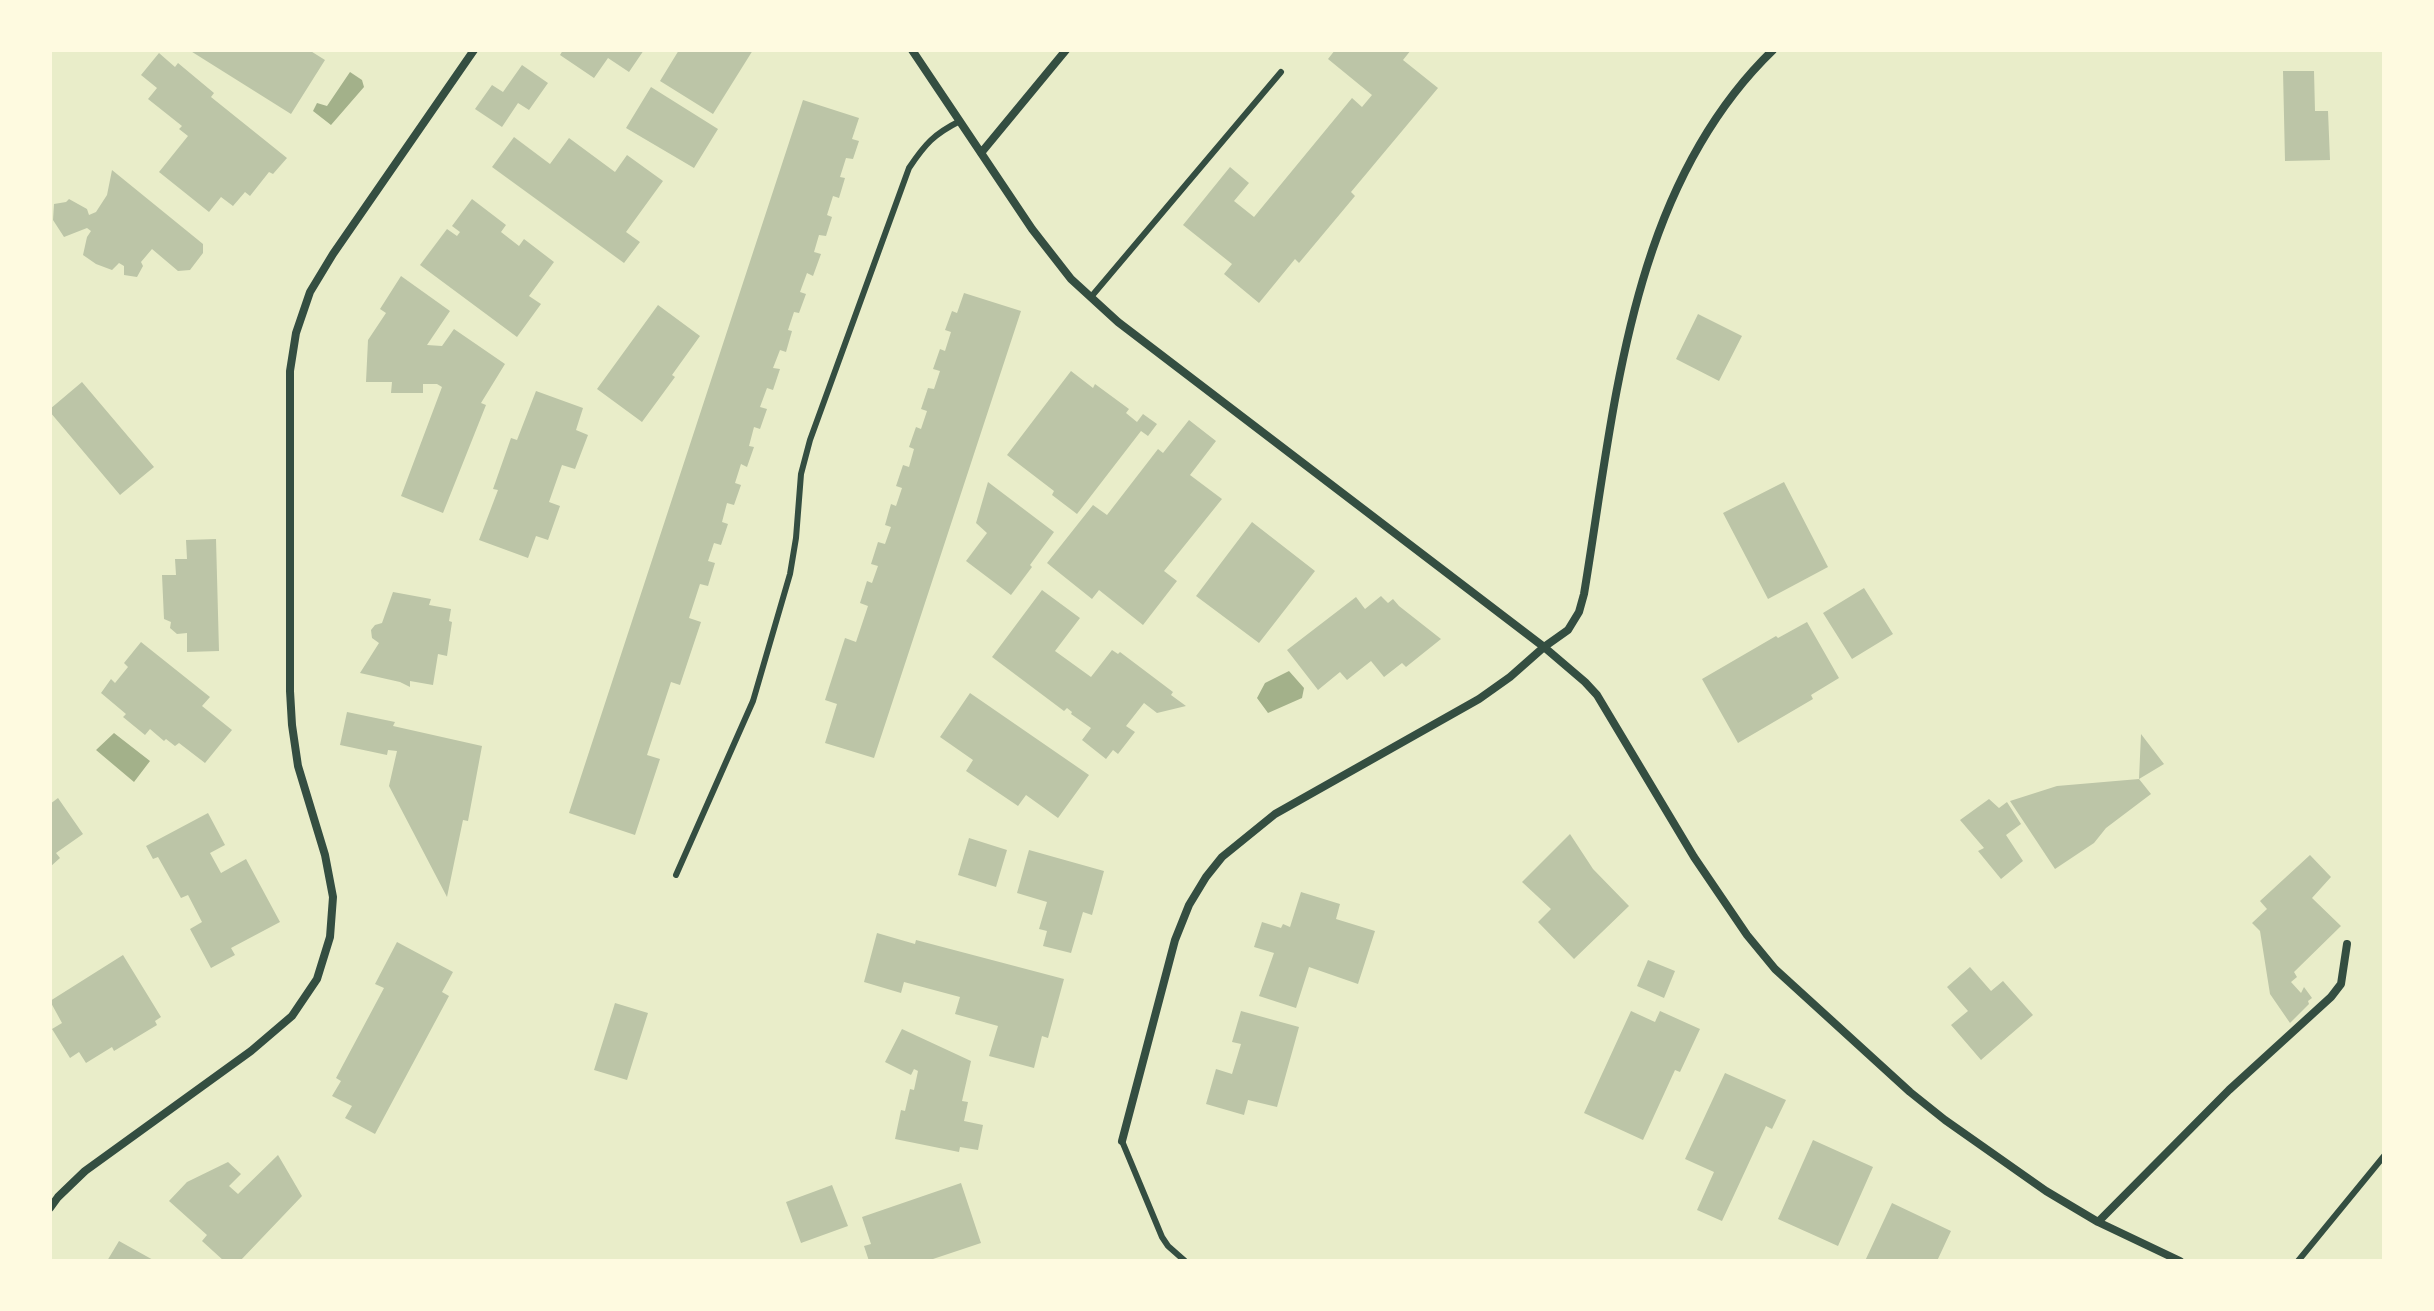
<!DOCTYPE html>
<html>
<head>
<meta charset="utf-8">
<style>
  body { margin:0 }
  #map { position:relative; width:2434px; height:1311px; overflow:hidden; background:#e9edc9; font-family:Manrope,sans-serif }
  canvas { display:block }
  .frame { position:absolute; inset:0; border:52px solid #fefae0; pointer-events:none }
</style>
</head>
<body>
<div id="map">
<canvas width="2434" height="1311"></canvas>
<div class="frame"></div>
</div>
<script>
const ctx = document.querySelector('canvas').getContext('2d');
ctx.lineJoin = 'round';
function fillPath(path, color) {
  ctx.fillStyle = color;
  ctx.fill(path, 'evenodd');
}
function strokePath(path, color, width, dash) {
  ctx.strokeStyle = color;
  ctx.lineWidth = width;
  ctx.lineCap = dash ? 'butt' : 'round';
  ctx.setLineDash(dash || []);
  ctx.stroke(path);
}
fillPath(new Path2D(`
  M350 72 362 80 364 87 331 125 313 111 317 103 327 106Z
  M1289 671 1304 688 1302 698 1268 713 1257 698 1265 683Z
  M114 733 150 761 134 782 96 750Z`), '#a3b18a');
fillPath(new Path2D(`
  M189 50H309L325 60 291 114Z
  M563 50H644L629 72 608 58 594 78 560 55Z
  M679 50H753L713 114 660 81Z
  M1335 50H1411L1403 60 1438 88 1351 192 1355 196 1299 263 1295 259 1259 303 1224 274 1232 264 1183 225 1230 167 1249 183 1234 201 1254 217 1352 98 1362 107 1372 95 1328 59Z
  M159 53 175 67 178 63 214 93 211 97 287 158 273 174 269 172 250 196 245 192 233 206 221 197 209 212 159 172 188 136 179 129 182 126 148 99 157 88 141 75Z
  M522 65 548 83 529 110 518 103 502 127 475 109 492 85 503 92Z
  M2283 71H2314L2315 111H2328L2330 160 2285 161Z
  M651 87 718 129 694 168 626 128Z
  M803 100 859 118 852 139 859 141 853 159 846 158 840 177 845 178 839 198 833 196 827 215 832 217 826 236 819 235 814 252 821 254 813 276 807 273 800 292 806 294 799 313 794 312 788 330 792 331 786 352 780 350 773 368 780 369 773 390 767 388 760 407 767 409 760 429 754 427 749 446 754 447 747 467 741 464 735 483 741 485 734 505 727 503 722 522 728 524 721 545 714 543 708 561 715 563 708 586 700 584 689 618 701 622 680 685 671 682 647 755 660 759 635 835 569 813Z
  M514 137 550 164 569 138 615 172 627 155 663 181 626 232 640 242 624 263 492 167Z
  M112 170 203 244V253L190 270 178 271 152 249 141 262 143 266 137 277 124 275V266L119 263 112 270 96 264 83 255 87 237 91 231 87 228 64 237 53 220 54 204 66 202 69 199 87 209 89 215 96 212 107 195Z
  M472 199 506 225 501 232 519 246 524 239 554 262 529 296 541 304 517 337 420 265 447 229 457 236 460 232 452 226Z
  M401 276 450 311 427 345 442 346 454 329 505 364 481 403 486 405 443 513 401 496 442 387 437 384H423V393H391L392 382H366L368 340 386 313 380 309Z
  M964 293 1021 311 874 758 825 743 837 704 825 700 845 638 856 642 868 606 860 603 867 581 872 583 878 566 871 564 878 542 885 544 891 527 885 525 891 504 896 506 902 488 896 486 903 465 909 467 914 449 909 447 916 427 921 429 927 411 921 409 928 388 934 389 940 371 933 369 940 349 945 351 951 332 945 330 952 311 957 313Z
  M658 305 700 336 672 375 675 377 642 422 597 389Z
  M1698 314 1742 336 1719 381 1676 359Z
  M1071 371 1093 388 1095 384 1129 409 1126 413 1137 422 1143 414 1157 424 1148 436 1141 431 1077 514 1052 495 1054 491 1007 455Z
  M82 382 154 467 120 495 50 412V409Z
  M536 391 583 408 576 430 588 435 575 469 562 465 549 502 560 506 548 540 536 536 528 558 479 540 498 490 493 489 511 438 517 440Z
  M1189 420 1216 441 1190 475 1222 499 1164 571 1177 581 1143 625 1099 590 1092 599 1047 563 1093 505 1107 515 1158 449 1163 453Z
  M988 482 1054 532 1030 565 1032 567 1011 595 966 561 987 533 976 523Z
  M1784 482 1828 567 1768 599 1723 513Z
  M1252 522 1315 571 1259 643 1196 596Z
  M216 539 219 651 187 652V633L177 634 170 628 171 622 164 619 162 575H176L175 559H187L186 540Z
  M1864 588 1893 634 1852 659 1823 613Z
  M1042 590 1080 618 1055 651 1091 677 1112 650 1118 654 1120 652 1173 692 1171 695 1186 706 1157 713 1144 703 1126 726 1135 732 1118 754 1113 750 1106 759 1082 740 1091 728 1071 714 1072 712 1067 708 1064 711 992 657Z
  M393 592 431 599 429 605 451 609 449 621 452 622 447 656 438 654 433 685 410 681V687L400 682 360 673 379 643 372 638 371 630 375 625 382 623Z
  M1381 596 1388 603 1393 599 1399 606 1441 639 1406 667 1402 663 1384 677 1371 661 1347 680 1340 672 1318 690 1287 650 1356 597 1365 609Z
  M1807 622 1839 678 1811 695 1813 699 1738 743 1702 679 1776 636 1778 638Z
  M141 642 210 697 202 706 232 730 205 763 179 743 175 746 166 739 164 741 150 729 145 735 123 717 126 714 101 693 111 679 115 683 128 667 124 663Z
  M970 693 1089 775 1058 818 1026 795 1018 806 966 771 973 760 940 737Z
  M347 712 395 722 393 726 482 746 468 821 463 820 447 897 389 786 397 751 388 750 387 755 340 745Z
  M2141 734 2164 764 2139 779Z
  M2139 779 2151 794 2106 828 2094 843 2055 869 2010 801 2057 786Z
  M58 798 83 834 56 853 60 858 50 867V804Z
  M1989 799 1999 808 2007 802 2021 824 2006 835 2023 861 2001 879 1978 851 1984 848 1960 820Z
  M208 813 225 845 210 853 221 873 246 859 280 922 231 948 235 955 211 968 190 929 202 922 188 895 181 898 158 857 153 859 146 846Z
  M1570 834 1593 869 1629 906 1574 959 1538 922 1551 909 1522 882Z
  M969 838 1007 850 996 887 958 875Z
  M1029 850 1104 871 1092 915 1083 912 1071 953 1043 946 1047 931 1039 929 1047 902 1017 893Z
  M2310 855 2331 877 2312 898 2341 926 2294 972 2297 977 2291 982 2301 993 2304 987 2312 998 2308 1001 2309 1004 2290 1023 2270 994 2260 931 2252 923 2267 909 2260 901Z
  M1301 892 1340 904 1336 919 1375 931 1358 984 1309 967 1296 1008 1259 996 1274 953 1254 947 1262 922 1281 928 1283 924 1290 927Z
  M877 933 915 944 916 940 1064 979 1048 1038 1042 1036 1034 1068 989 1056 998 1026 955 1014 960 997 904 982 901 993 864 982Z
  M397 942 453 972 442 992 449 996 375 1134 345 1118 352 1106 332 1096 341 1081 336 1078 384 988 375 984Z
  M123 955 161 1017 155 1021 157 1025 114 1051 112 1047 86 1063 79 1052 70 1058 52 1029 62 1023 50 1001Z
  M1648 960 1675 971 1664 998 1637 986Z
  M1970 967 1991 991 2003 981 2033 1015 1981 1060 1951 1025 1968 1011 1947 987Z
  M615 1003 648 1013 627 1080 594 1070Z
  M1241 1011 1299 1027 1277 1107 1248 1100 1244 1115 1206 1104 1216 1069 1232 1074 1241 1044 1232 1042Z
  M1631 1011 1655 1022 1660 1011 1700 1029 1680 1072 1675 1070 1643 1140 1584 1113Z
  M902 1029 971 1061 962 1101 968 1102 964 1121 983 1125 978 1150 960 1147 959 1152 895 1139 901 1110 905 1111 910 1089 914 1090 918 1071 914 1069 911 1075 885 1062Z
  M1725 1073 1786 1100 1772 1129 1766 1126 1722 1221 1697 1210 1714 1172 1685 1159Z
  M1813 1140 1873 1167 1838 1246 1778 1219Z
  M278 1155 302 1196 240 1261H224L202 1241 207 1235 169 1201 187 1182 228 1162 241 1174 229 1186 238 1194Z
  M961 1183 981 1243 927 1261H869L864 1246 871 1244 862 1217Z
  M832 1185 848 1226 801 1243 786 1202Z
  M1892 1203 1951 1231 1937 1261H1865Z
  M119 1241 155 1261H107Z`), '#bcc5a7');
strokePath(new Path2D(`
  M1091 297 1281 72
  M676 875 753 701 790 574 796 538 801 474 810 440 909 168C925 144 934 134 960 121
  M1122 1141 1162 1237 1168 1246 1185 1261
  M2298 1261 2384 1156`), '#344e41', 6);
strokePath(new Path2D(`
  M912 50 1032 229 1071 279 1118 322 1544 647 1585 682 1597 695 1694 857 1747 935 1775 969 1910 1092 1945 1120 2046 1191 2098 1222 2180 1261
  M981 153 1066 50
  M1122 1141 1175 940 1189 905 1206 877 1222 857 1275 814 1479 699 1510 677 1544 647 1568 630 1579 612 1584 594C1615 407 1629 189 1773 50
  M50 1208 58 1197 85 1171 251 1051 292 1016 317 979 330 937 333 897 325 855 298 766 292 725 290 691V371L296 333 310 292 333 254 474 50
  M2098 1222 2229 1090 2331 997 2341 984 2347 944`), '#344e41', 8);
</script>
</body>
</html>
